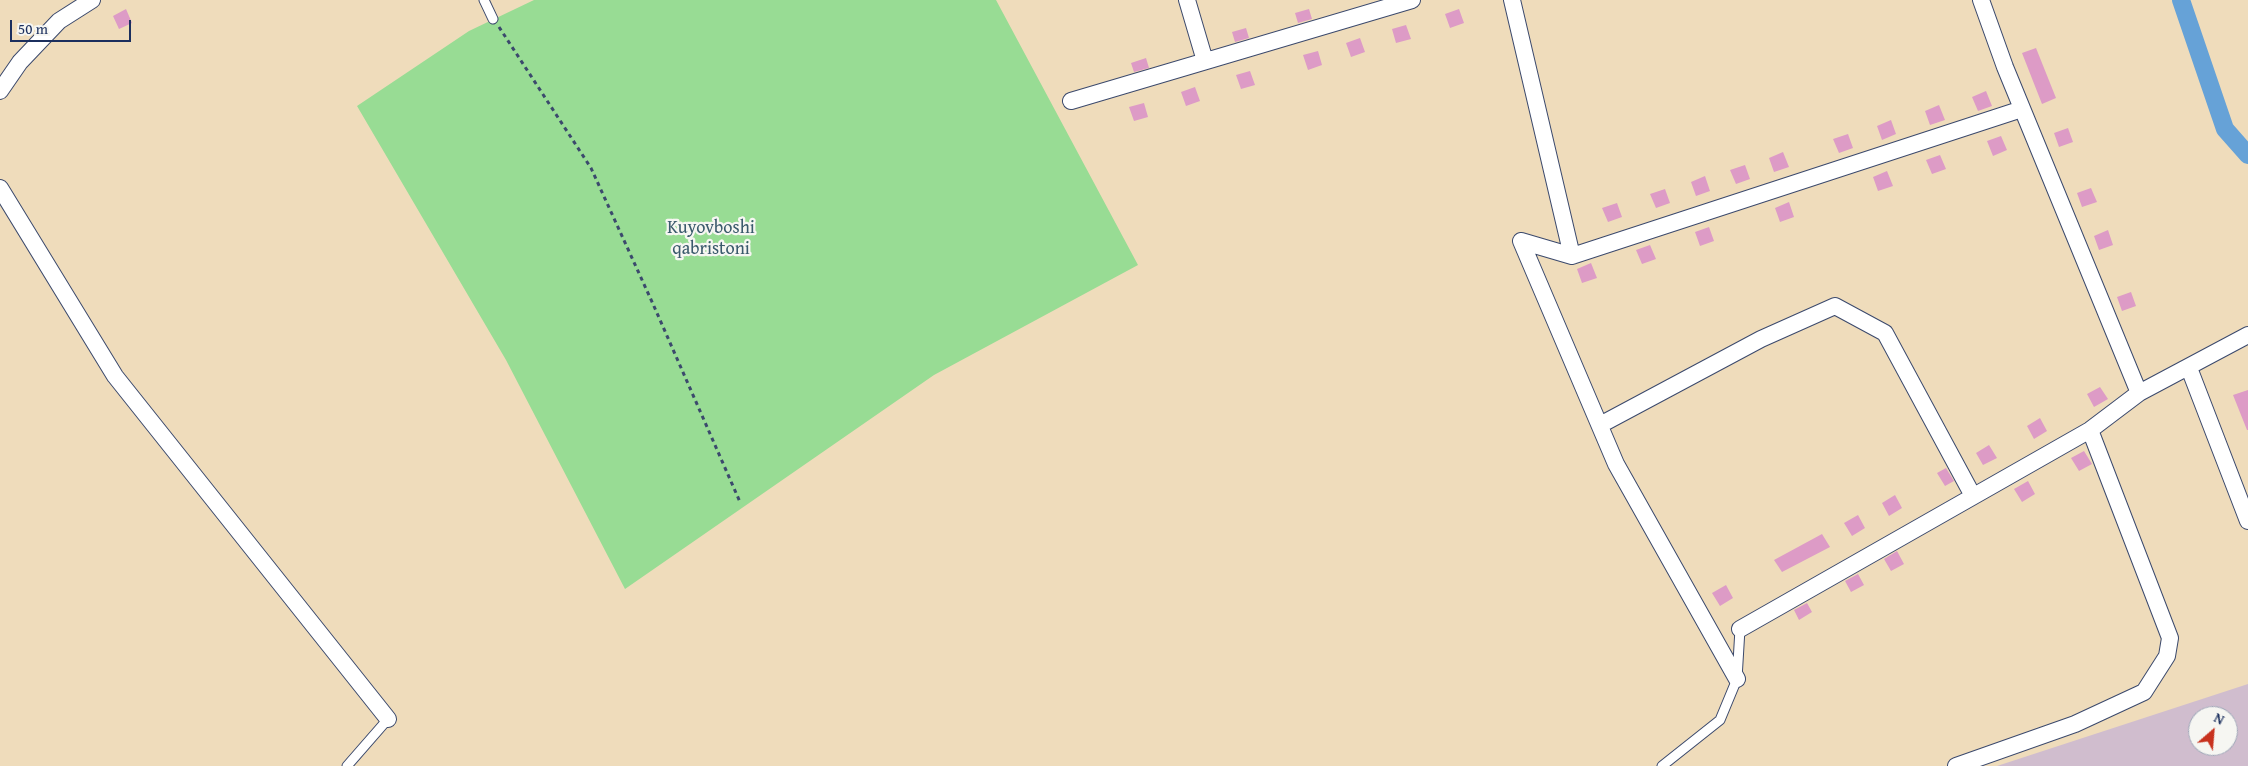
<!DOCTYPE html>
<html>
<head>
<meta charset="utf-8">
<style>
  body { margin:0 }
  #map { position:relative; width:2248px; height:766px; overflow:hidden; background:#efdcbb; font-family:"Gentium Book Plus",serif }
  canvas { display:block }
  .north { position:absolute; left:2188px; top:706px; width:50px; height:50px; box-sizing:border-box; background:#f6f6f2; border:1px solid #9ea6b7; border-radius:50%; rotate:27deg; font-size:14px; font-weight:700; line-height:20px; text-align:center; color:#1b2f5e }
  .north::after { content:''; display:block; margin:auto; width:18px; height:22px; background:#c8321e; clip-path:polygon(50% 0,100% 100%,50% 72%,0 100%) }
  .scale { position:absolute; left:10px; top:20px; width:121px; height:22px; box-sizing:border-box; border:2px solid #1b2f5e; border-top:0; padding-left:6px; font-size:15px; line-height:18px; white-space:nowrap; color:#1b2f5e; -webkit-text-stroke:4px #f6f6f2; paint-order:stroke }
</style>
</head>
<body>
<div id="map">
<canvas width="2248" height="766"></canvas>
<div class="north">N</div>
<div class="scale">50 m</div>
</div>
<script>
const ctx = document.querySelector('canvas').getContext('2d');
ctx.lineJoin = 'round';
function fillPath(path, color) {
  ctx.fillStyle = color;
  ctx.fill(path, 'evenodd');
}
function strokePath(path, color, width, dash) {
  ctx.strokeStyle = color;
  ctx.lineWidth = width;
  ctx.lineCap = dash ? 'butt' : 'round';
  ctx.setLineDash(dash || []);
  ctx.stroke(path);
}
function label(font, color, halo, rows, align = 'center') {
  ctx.font = font + ' "Gentium Book Plus",serif';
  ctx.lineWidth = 4.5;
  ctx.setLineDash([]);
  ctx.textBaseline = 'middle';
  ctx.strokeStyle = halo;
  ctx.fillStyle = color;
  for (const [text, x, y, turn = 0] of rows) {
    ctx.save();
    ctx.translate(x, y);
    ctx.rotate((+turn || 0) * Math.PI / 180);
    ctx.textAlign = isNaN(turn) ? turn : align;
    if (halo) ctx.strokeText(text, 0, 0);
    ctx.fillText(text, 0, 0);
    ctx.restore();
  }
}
fillPath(new Path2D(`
  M2248 684V766H1997ZM2198 716H2228V746H2198Z`), '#d0bdce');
fillPath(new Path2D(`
  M534 0H996L1138 265 934 375 625 589 506 360 357 106 469 31Z`), '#98dc94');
strokePath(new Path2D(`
  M2181 0 2225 129 2248 155`), '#66a2d7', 18);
fillPath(new Path2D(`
  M126 9 132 23 119 29 113 16Z
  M1309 9 1312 19 1298 23 1295 13Z
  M1459 9 1464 23 1450 28 1445 14Z
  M1406 25 1411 39 1396 43 1392 29Z
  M1246 28 1249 38 1235 42 1232 32Z
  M1360 38 1365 52 1351 57 1346 43Z
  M2036 48 2056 98 2042 104 2022 53Z
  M1318 51 1322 65 1308 70 1303 55Z
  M1146 58 1149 68 1134 72 1131 63Z
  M1250 71 1255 85 1241 89 1236 75Z
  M1195 87 1200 101 1186 106 1181 92Z
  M1986 91 1992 106 1978 111 1972 97Z
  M1144 103 1148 117 1134 121 1129 107Z
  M1939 105 1945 120 1930 125 1925 111Z
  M1891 120 1896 134 1882 140 1877 126Z
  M2068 128 2073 142 2059 147 2054 133Z
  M1848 134 1853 148 1839 153 1833 139Z
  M2001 136 2007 150 1993 156 1987 141Z
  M1783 152 1789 167 1774 172 1769 158Z
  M1940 155 1946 169 1932 174 1926 160Z
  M1745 165 1750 179 1736 184 1730 170Z
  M1887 171 1893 186 1878 191 1873 177Z
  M1705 176 1710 191 1696 196 1691 182Z
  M2091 188 2097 202 2082 207 2077 193Z
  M1665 189 1670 203 1656 208 1650 194Z
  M1789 202 1794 217 1780 222 1775 208Z
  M1617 203 1622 217 1608 222 1602 208Z
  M1709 227 1714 241 1700 246 1695 232Z
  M2108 230 2113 245 2099 250 2094 236Z
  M1650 245 1656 259 1642 264 1636 250Z
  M1591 263 1597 278 1582 283 1577 269Z
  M2131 292 2136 306 2122 311 2117 297Z
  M2100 387 2108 399 2094 407 2087 394Z
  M2248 390V430H2247L2233 395Z
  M2040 418 2047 431 2034 439 2027 426Z
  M1989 445 1997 458 1983 465 1976 453Z
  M2084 451 2092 464 2079 471 2071 458Z
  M1946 468 1954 481 1945 486 1937 473Z
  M2028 481 2035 494 2022 502 2014 489Z
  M1895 495 1902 508 1889 516 1882 503Z
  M1858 515 1865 528 1852 536 1844 523Z
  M1822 534 1830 547 1782 572 1774 560Z
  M1897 551 1904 564 1891 571 1884 559Z
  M1858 574 1864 585 1851 592 1845 581Z
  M1726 585 1733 598 1720 606 1712 593Z
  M1807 603 1812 612 1799 620 1794 610Z`), '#dd9bc6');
const service = new Path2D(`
  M484 0 493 19
  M347 766 388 719
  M1662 766 1720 720 1737 679 1740 629`);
const minor = new Path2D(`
  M1187 0 1205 61
  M1512 0 1572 256
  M1981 0 2005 67 2139 393
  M0 91 20 62 59 21 92 0
  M1071 101 1412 0
  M0 188 115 376 388 719
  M1521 241 1572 256 2022 109
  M1521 241 1616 464 1737 679
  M2189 368 2248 521
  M1600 425 1761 339 1835 306 1885 333 1973 496
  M1740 629 2090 430 2139 393 2248 335
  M1956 766 2075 724 2144 692 2167 656 2170 638 2090 430`);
strokePath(service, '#3b496c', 11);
strokePath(minor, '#3b496c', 18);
strokePath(new Path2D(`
  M499 27 591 168 653 304 740 502`), '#3b496c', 3, [4, 4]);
strokePath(service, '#fff', 9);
strokePath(minor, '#fff', 16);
label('18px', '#3a5a6c', '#f6f6f2', [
  ["Kuyovboshi",711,228],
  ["qabristoni",711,249]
]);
</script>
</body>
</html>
